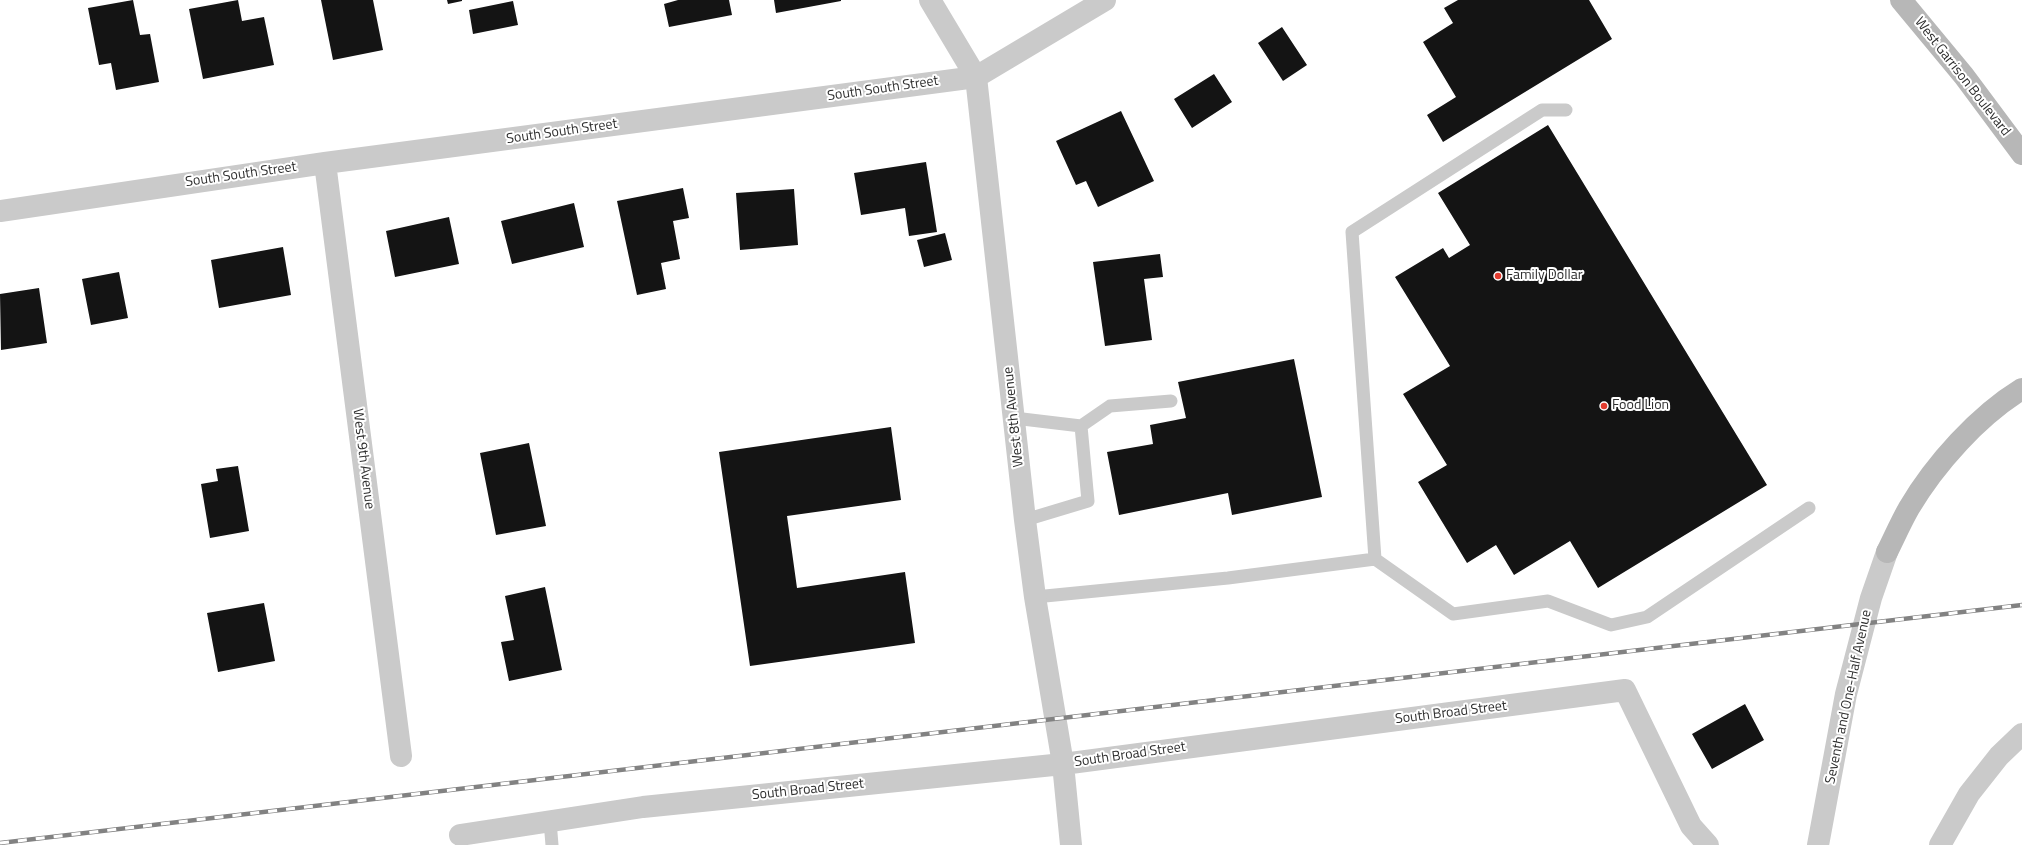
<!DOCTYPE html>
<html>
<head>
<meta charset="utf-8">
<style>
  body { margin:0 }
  canvas { display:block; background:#fff }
</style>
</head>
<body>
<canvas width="2022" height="845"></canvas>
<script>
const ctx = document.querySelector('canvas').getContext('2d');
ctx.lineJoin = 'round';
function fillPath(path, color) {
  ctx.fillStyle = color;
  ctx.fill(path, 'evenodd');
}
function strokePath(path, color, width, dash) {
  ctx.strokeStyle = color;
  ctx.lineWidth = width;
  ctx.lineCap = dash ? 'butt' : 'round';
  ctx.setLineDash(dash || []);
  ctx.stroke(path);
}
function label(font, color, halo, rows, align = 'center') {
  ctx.font = font + ' "Titillium Web",sans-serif';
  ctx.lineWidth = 4;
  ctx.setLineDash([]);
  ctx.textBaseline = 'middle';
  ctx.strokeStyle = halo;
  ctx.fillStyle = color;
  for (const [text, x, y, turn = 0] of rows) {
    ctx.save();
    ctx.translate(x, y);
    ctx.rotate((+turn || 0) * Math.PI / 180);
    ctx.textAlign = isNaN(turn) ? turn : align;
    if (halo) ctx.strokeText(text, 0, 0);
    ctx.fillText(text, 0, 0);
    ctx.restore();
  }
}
fillPath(new Path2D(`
  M133 0 140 35 150 34 159 82 116 90 111 63 99 65 88 8Z
  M238 0 242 21 264 17 274 65 203 79 189 9Z
  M321 0H373L383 50 333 60Z
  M447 0H462V1L448 4Z
  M678 0H729L732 15 669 27 664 4Z
  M774 0H841V1L776 13Z
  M1458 0H1589L1612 39 1443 142 1427 115 1456 97 1423 42 1453 23 1444 8Z
  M513 1 518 25 473 34 469 10Z
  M1282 27 1307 65 1283 81 1258 43Z
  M1214 74 1232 102 1192 128 1174 99Z
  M1121 111 1154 181 1098 207 1086 181 1076 185 1056 141Z
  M1548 125 1767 485 1598 588 1570 541 1514 575 1496 545 1467 563 1418 482 1447 465 1403 394 1450 366 1395 277 1443 248 1449 258 1470 245 1438 193Z
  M926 162 937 232 909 236 905 208 861 215 854 173Z
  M683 188 689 218 673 221 680 259 661 263 666 289 637 295 617 201Z
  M794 189 798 245 740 250 736 193Z
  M574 203 584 247 512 264 501 221Z
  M449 217 459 264 395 277 386 231Z
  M945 233 952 260 924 267 917 240Z
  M283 247 291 295 219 308 211 260Z
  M1160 254 1163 277 1144 279 1152 340 1105 346 1093 262Z
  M119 272 128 318 91 325 82 279Z
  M39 288 47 343 1 350 0 294Z
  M1294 359 1322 497 1232 515 1228 493 1119 515 1107 452 1153 444 1150 425 1186 418 1178 382Z
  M891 427 901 500 787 516 797 588 905 572 915 643 750 666 719 452Z
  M529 443 546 526 496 535 480 453Z
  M238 466 249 531 210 538 201 484 218 481 216 469Z
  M545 587 562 670 509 681 501 642 514 640 505 596Z
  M264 603 275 661 218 672 207 613Z
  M1745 704 1764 740 1712 769 1692 734Z`), '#141414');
strokePath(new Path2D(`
  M1566 110H1542L1352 232 1375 559 1453 614 1548 601 1611 625 1647 617 1809 508
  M1014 418 1081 426 1088 501 1025 520
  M1081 426 1110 406 1171 401
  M1035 597 1228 578 1375 559
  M550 821 552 845`), '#cacaca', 13);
strokePath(new Path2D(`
  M930 0 976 77 1025 520 1035 597 1063 764 1071 845
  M325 163 401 756
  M0 211 325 163 976 77 1105 0
  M460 835 643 807 1063 764 1625 690 1691 826 1708 845
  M1818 845 1846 694 1871 598 1887 552
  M1940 845 1969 794 1999 756 2022 734`), '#cacaca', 22);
strokePath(new Path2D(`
  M1901 0 1964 76 2022 154
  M1887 552C1894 538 1901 522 1909 508 1935 464 1978 416 2022 389`), '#b7b7b7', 22);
const rail = new Path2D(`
  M0 843 2022 605`);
strokePath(rail, '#828282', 4.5);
strokePath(rail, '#fff', 3, [9]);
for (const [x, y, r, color] of [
  [1498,276,4,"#e33c2f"],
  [1604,406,4,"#e33c2f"]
]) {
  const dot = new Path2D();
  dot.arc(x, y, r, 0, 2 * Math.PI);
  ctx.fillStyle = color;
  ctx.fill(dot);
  strokePath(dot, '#fff', 1.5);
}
label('14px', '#2d2d2d', '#fff', [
  ["West Garrison Boulevard",1962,77,52],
  ["South South Street",883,89,-8],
  ["South South Street",562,132,-8],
  ["South South Street",241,175,-8],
  ["West 8th Avenue",1014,417,-96],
  ["West 9th Avenue",363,459,83],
  ["Seventh and One-Half Avenue",1849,697,-78],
  ["South Broad Street",1451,713,-7],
  ["South Broad Street",1130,755,-8],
  ["South Broad Street",808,790,-6]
]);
label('14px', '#2d2d2d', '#fff', [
  ["Family Dollar",1506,276],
  ["Food Lion",1612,406]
], 'left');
</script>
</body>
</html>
